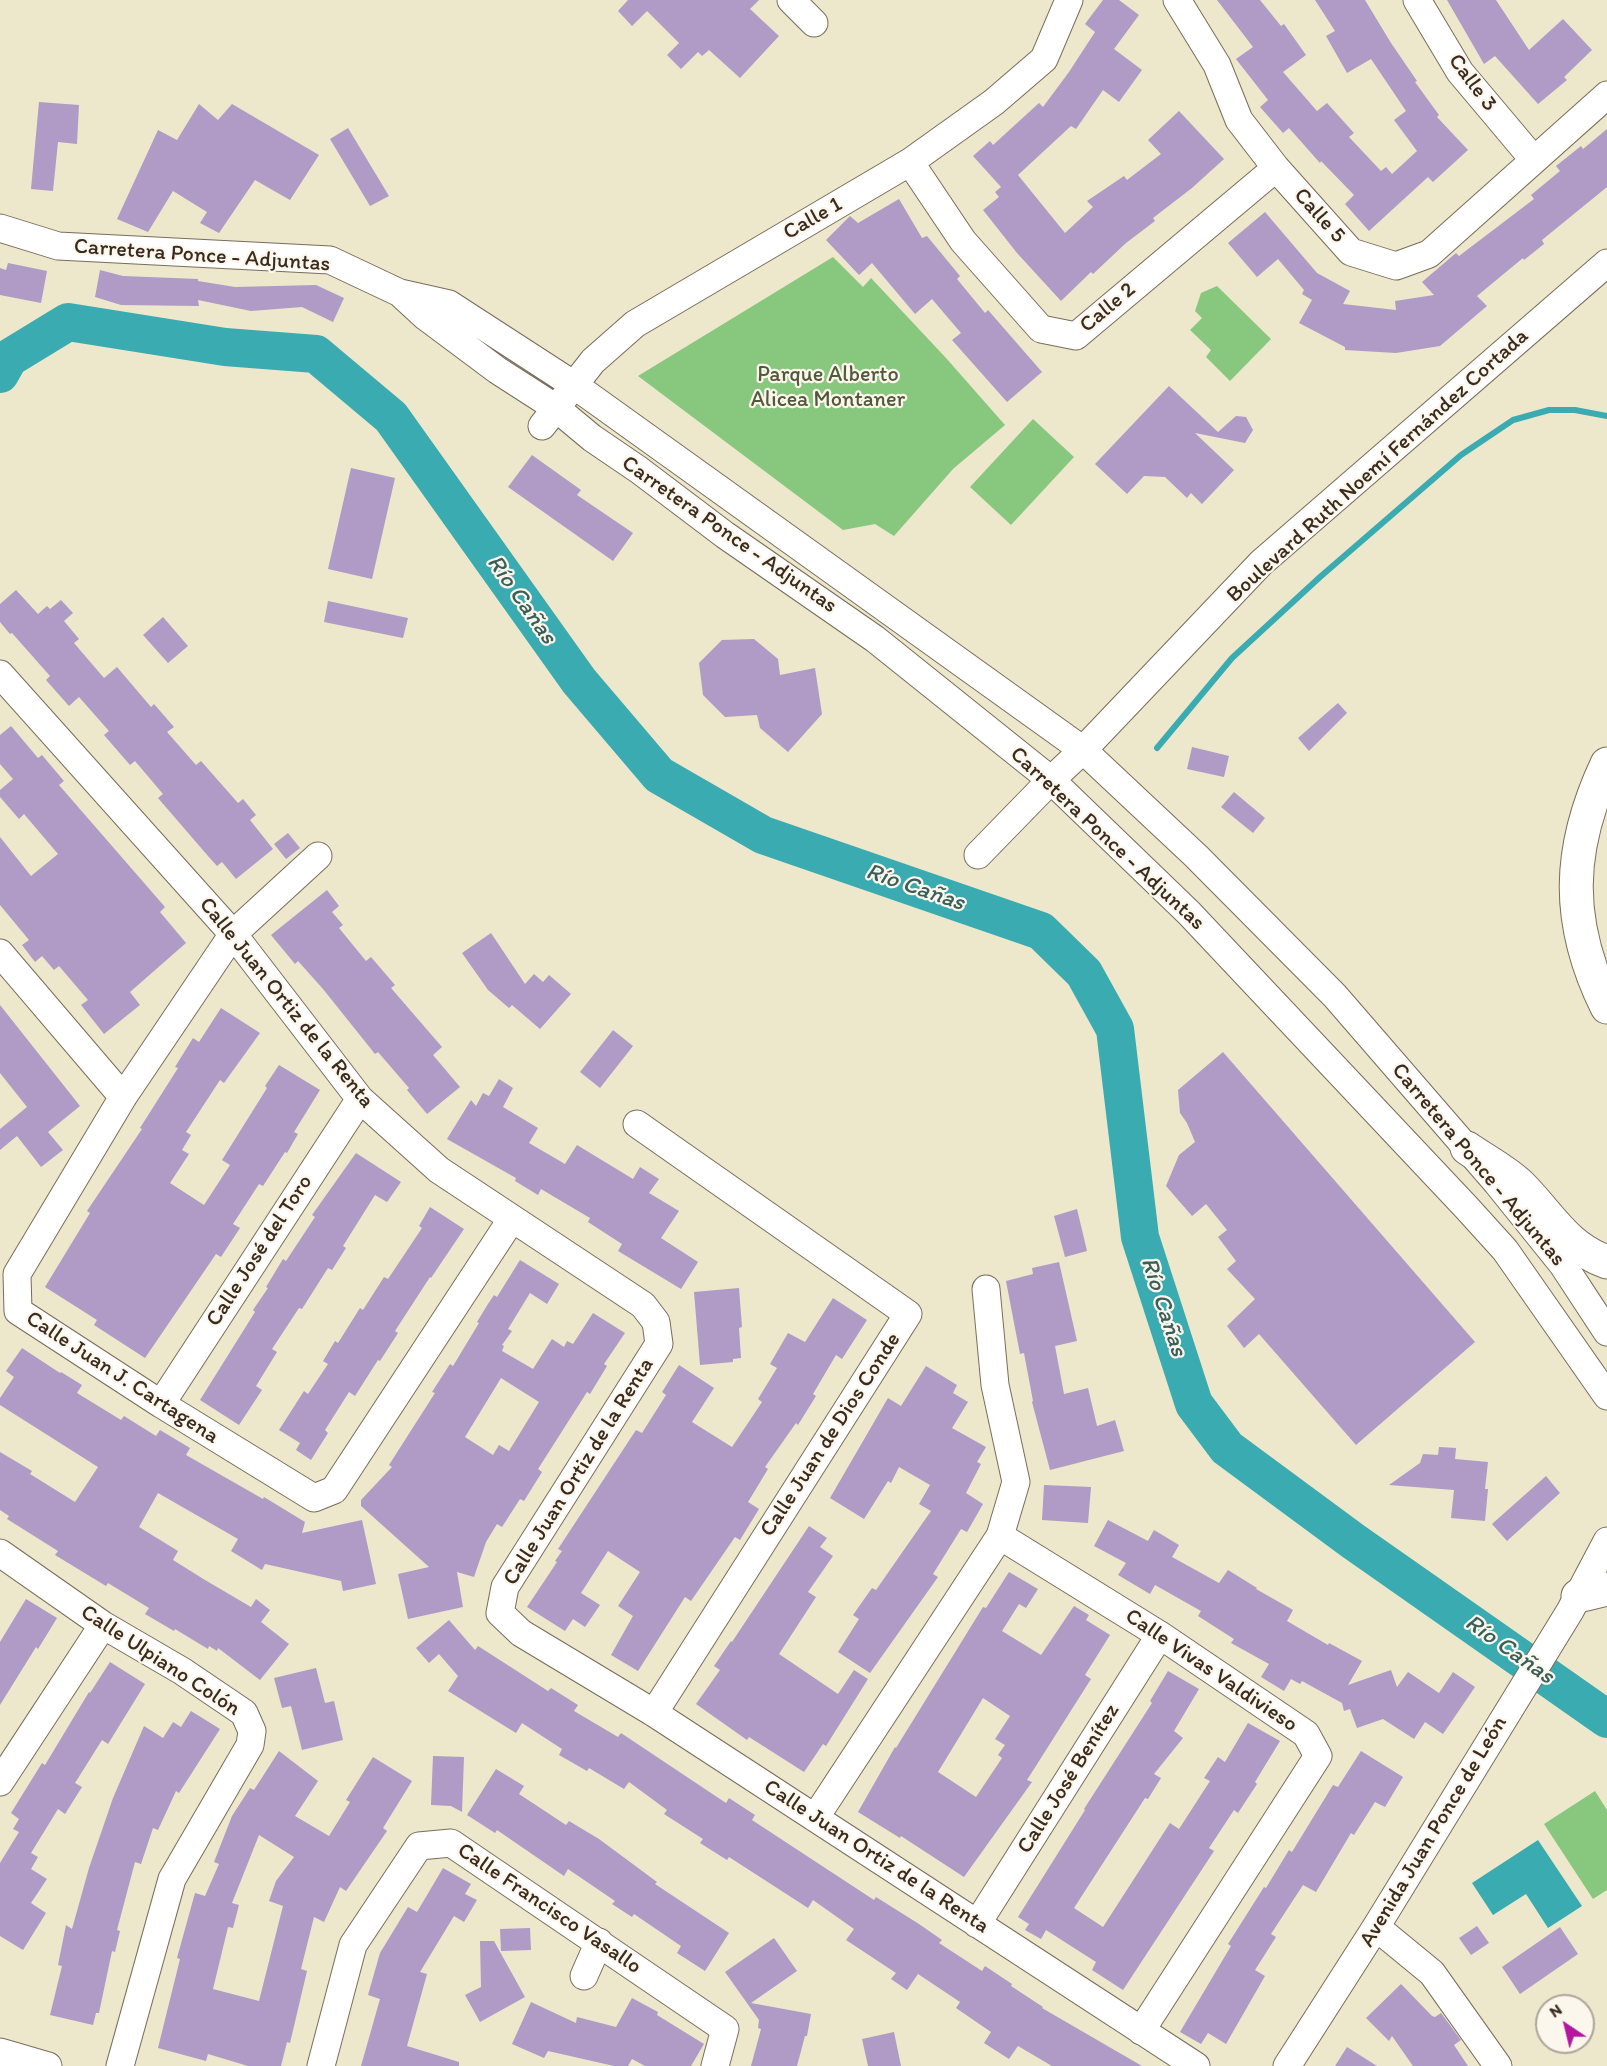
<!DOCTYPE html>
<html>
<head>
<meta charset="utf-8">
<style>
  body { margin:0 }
  #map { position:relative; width:1607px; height:2066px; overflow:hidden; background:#ede7cb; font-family:Itim,sans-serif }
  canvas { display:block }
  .north { position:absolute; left:1535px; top:1994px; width:60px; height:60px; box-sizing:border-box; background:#fbf7ec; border:2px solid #aea59a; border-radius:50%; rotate:325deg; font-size:16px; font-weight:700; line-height:24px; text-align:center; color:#3b2a1e }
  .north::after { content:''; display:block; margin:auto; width:21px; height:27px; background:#b5179e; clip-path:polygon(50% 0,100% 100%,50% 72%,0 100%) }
</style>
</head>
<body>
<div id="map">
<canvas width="1607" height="2066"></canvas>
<div class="north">N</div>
</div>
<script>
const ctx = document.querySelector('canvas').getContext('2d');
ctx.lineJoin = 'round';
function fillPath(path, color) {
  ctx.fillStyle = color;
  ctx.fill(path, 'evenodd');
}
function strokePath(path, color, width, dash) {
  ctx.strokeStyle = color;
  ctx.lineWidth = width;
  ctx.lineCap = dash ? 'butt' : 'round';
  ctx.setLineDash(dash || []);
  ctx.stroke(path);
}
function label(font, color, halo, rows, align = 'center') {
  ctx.font = font + ' Itim,sans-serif';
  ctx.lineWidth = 4.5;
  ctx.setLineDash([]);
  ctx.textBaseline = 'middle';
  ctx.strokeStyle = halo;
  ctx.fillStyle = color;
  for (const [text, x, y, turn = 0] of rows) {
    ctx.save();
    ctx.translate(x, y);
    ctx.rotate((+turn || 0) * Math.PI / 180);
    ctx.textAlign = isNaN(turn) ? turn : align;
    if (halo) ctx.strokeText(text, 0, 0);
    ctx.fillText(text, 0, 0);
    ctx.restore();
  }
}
fillPath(new Path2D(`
  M833 257 863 287 871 278 946 358 1005 425 953 469 894 536 875 524 843 530 638 376Z
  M1217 286 1271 339 1230 381 1206 357 1211 350 1190 330 1202 318 1195 311 1201 293Z
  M1033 419 1074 457 1011 525 970 487Z
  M1595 1791 1607 1810V1890L1593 1899 1544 1824Z`), '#88c77e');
fillPath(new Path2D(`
  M1538 1840 1582 1906 1548 1928 1526 1894 1493 1915 1472 1883Z`), '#39abb1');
strokePath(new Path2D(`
  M1157 748 1232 658 1320 577 1461 455 1513 420 1549 410H1575L1607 416`), '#39abb1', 6);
strokePath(new Path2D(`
  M0 374 9 358 68 322 225 347 316 354 391 417 579 681 659 775 763 835 1041 931 1084 973 1115 1029 1140 1237 1194 1404 1227 1448 1353 1541 1607 1719`), '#39abb1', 38);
fillPath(new Path2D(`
  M628 0H759L750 9 779 36 740 78 709 50 702 56 698 52 681 69 667 55 679 43 647 11 632 26 618 11Z
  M1103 0H1119L1139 15 1114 49 1142 70 1119 102 1103 90 1076 129 1071 126 1018 175 1065 233 1093 207 1087 201 1124 176 1127 180 1161 154 1148 140 1179 111 1224 159 1192 188 1153 218 1155 221 1126 243 1093 274 1091 272 1061 301 1017 253 983 210 999 197 995 192 1001 187 973 156 990 141 993 145 1039 103 1043 107 1069 72 1095 32 1085 24Z
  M1217 0H1260L1281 26 1284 24 1306 55 1283 72 1317 111 1327 103 1354 133 1349 137 1381 171 1386 167 1392 174 1417 151 1394 120 1406 111 1371 59 1347 73 1326 36 1335 31 1315 0H1365L1391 43 1417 81 1415 82 1439 115 1437 117 1468 150 1433 182 1428 177 1369 231 1345 204 1354 195 1321 161 1320 163 1289 128 1283 133 1260 107 1268 100 1236 59 1253 47Z
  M1447 0H1496L1529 50 1563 19 1592 50 1564 77 1567 80 1538 104 1495 56 1484 64Z
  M39 102 79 105 77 144 58 142 53 191 31 189Z
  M199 104 218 120 232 104 319 155 290 200 255 180 219 233 200 223 207 212 173 191 148 232 117 219 158 130 177 140Z
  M348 128 389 196 370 206 330 139Z
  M1607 129V187L1542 240 1544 244 1524 260 1523 258 1477 296 1487 306 1440 346 1396 353 1345 350V347L1299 323 1312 300 1302 294 1304 290 1278 259 1257 277 1228 243 1265 212 1317 273 1350 291 1343 304 1396 310 1395 301 1434 295 1422 282 1456 253 1459 256 1534 199 1531 195 1560 171 1556 166 1581 146 1583 149Z
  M899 199 922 238 927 236 960 276 957 279 985 313 988 310 1042 372 1007 402 952 340 961 333 932 299 915 314 872 263 859 275 826 240 850 216 858 223Z
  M8 263 47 271 41 303 0 295V268L6 270Z
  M100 270 123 276 198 279V281L235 287 316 285 344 298 333 322 302 307 251 311 198 300 199 306 121 305 95 297Z
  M1169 386 1218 432 1236 416 1246 417 1253 430 1245 443 1195 433 1234 470 1202 504 1191 493 1187 498 1165 477 1144 476 1127 494 1095 464Z
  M532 455 581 490 577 495 633 533 613 561 508 487Z
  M351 468 395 478 372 579 328 569Z
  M16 590 38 614 47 606 50 609 61 600 73 613 64 621 79 639 74 643 104 678 117 667 151 707 154 704 174 727 167 732 196 765 201 761 238 803 243 799 256 815 250 820 273 849 236 879 222 862 217 866 208 856 158 798 163 794 135 761 130 765 104 735 109 731 79 697 69 706 46 680 50 676 12 633 10 634 0 622V604Z
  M328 601 408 618 403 638 324 622Z
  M163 617 188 646 168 663 143 635Z
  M754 639 778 659 780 675 815 668 822 714 788 752 760 728 757 715 725 717 703 695 699 663 722 640Z
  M1338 703 1347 713 1309 751 1298 738Z
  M11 726 38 758 42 755 64 781 59 785 165 907 160 912 186 943 130 992 140 1005 104 1034 81 1005 88 1000 59 966 54 970 42 956 35 962 22 945 29 940 0 905V837L31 876 58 854 24 814 19 819 0 797V790L13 779 0 764V735Z
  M1192 747 1229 756 1224 777 1187 769Z
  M1234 792 1265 818 1253 833 1221 807Z
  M288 833 300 848 286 859 274 844Z
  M327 890 339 906 332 912 343 925 339 928 366 961 371 957 395 985 391 988 442 1047 433 1055 460 1087 427 1114 407 1090 409 1088 378 1052 375 1054 323 989 298 961 295 964 271 935Z
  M491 933 525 984 534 974 543 982 549 975 571 994 540 1029 512 1005 509 1008 488 990 462 953Z
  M0 1005 80 1106 48 1132 63 1150 41 1167 17 1136 0 1150V1129L27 1107 0 1073Z
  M221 1008 260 1033 224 1083 220 1080 186 1132 191 1135 182 1150 189 1154 170 1183 204 1205 230 1165 222 1160 267 1088 265 1086 279 1065 320 1090 294 1132 298 1134 287 1153 285 1152 263 1186 259 1184 233 1224 240 1228 221 1257 216 1254 145 1358 94 1325 97 1320 45 1287 90 1213 87 1211 142 1129 140 1128 178 1068 175 1067 193 1038 199 1042Z
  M613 1030 633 1046 600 1088 580 1072Z
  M1223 1052 1475 1342 1356 1445 1259 1334 1244 1348 1227 1326 1255 1299 1227 1269 1236 1261 1218 1237 1227 1230 1206 1204 1192 1216 1166 1186 1179 1155 1195 1142 1187 1123 1180 1113 1178 1090Z
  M499 1079 513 1088 503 1107 538 1128 529 1143 565 1164 577 1145 633 1179 640 1167 659 1179 649 1193 679 1211 661 1238 698 1262 681 1289 618 1251 622 1244 588 1222 590 1218 541 1189 538 1195 515 1181 516 1178 447 1139 471 1100 476 1106 483 1093 489 1096Z
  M356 1153 401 1182 387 1202 375 1195 343 1246 346 1248 332 1270 328 1268 302 1309 299 1308 272 1349 277 1352 256 1386 262 1390 239 1425 200 1400 255 1312 253 1310 268 1288 266 1287 283 1259 286 1261 315 1217 312 1215Z
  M430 1207 464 1229 431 1278 430 1277 395 1331 398 1333 380 1361 378 1360 355 1396 349 1392 325 1430 328 1433 311 1460 296 1450 300 1443 279 1430 304 1391 308 1394 328 1364 323 1361 335 1341 338 1343 360 1308 363 1310 384 1277 388 1279 422 1228 419 1226Z
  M1077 1209 1087 1251 1065 1257 1054 1216Z
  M520 1260 559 1284 547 1304 530 1293 508 1329 512 1331 502 1345 504 1346 502 1351 533 1369 552 1339 564 1347 567 1341 573 1344 593 1313 625 1333 604 1364 607 1366 590 1394 587 1392 538 1469 542 1472 524 1501 520 1499 502 1527 497 1524 486 1542 474 1577 457 1572 463 1607 408 1619 398 1574 429 1567 361 1506V1500L392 1467 389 1465 435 1393 432 1392 450 1364 453 1366 479 1323 477 1322 488 1304 494 1295 497 1297ZM501 1378 539 1402 509 1451 499 1445 493 1455 465 1437Z
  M1059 1262 1077 1341 1055 1346 1064 1394 1088 1388 1097 1426 1115 1420 1124 1451 1050 1470 1032 1402 1033 1401 1024 1353 1020 1354 1006 1281 1033 1274 1032 1268Z
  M739 1288 742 1327 739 1328 741 1358 733 1359V1362L700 1365 694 1292Z
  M833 1298 867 1320 842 1359 836 1355 813 1394 816 1396 798 1425 796 1423 765 1467 768 1469 748 1502 759 1509 740 1540 735 1537 691 1601 685 1597 638 1671 611 1655 633 1616 618 1606 640 1572 608 1551 581 1593 600 1605 585 1627 573 1619 565 1631 527 1607 557 1562 555 1561 562 1551 558 1549 636 1430 642 1433 666 1395 662 1392 679 1365 714 1388 692 1422 732 1447 762 1402 758 1399 777 1368 770 1364 788 1333 805 1342Z
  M22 1348 60 1373 61 1372 82 1385 77 1393 121 1420 124 1416 156 1436 160 1430 190 1448 186 1455 263 1499 264 1497 305 1522 302 1533 362 1520 376 1584 343 1591 341 1581 265 1564 262 1570 231 1551 238 1539 158 1493 139 1527 178 1551 173 1560 205 1580 251 1607 256 1599 270 1610 261 1622 289 1644 260 1680 218 1648 217 1651 209 1646 208 1649 175 1629 174 1631 145 1614 149 1608 108 1583 106 1586 55 1555 58 1551 7 1519 9 1516 0 1510V1452L32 1471 30 1474 75 1502 98 1467 0 1405V1398L14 1377 6 1371Z
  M926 1366 957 1385 953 1393 968 1402 952 1428 986 1447 977 1462 981 1464 966 1493 983 1504 967 1532 961 1529 933 1574 938 1577 870 1673 838 1652 859 1619 853 1615 872 1588 876 1590 931 1511 919 1504 930 1485 899 1467 891 1483 888 1481 864 1519 830 1498 888 1398 901 1406Z
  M1439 1447 1456 1448 1455 1459 1488 1462 1485 1489H1488L1485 1521 1451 1518 1454 1490 1389 1485 1420 1463 1423 1454 1438 1455Z
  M1546 1476 1560 1493 1507 1541 1492 1524Z
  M1044 1485 1091 1487 1088 1523 1042 1520Z
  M1108 1520 1148 1541 1154 1530 1179 1545 1172 1557 1219 1583 1228 1570 1257 1588 1256 1589 1293 1610 1287 1621 1328 1645 1329 1643 1362 1661 1348 1685 1391 1670 1397 1687 1408 1672 1439 1693 1453 1672 1475 1687 1443 1734 1425 1722 1414 1739 1383 1719 1357 1728 1350 1709 1344 1711 1342 1703 1302 1681 1300 1684 1291 1679 1284 1691 1261 1677 1269 1664 1231 1643 1234 1639 1198 1616 1201 1611 1155 1585 1150 1594 1118 1575 1126 1563 1094 1546Z
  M809 1526 827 1538 820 1547 833 1556 808 1592 816 1597 779 1654 838 1694 854 1670 868 1679 826 1746 823 1744 804 1772 749 1737 747 1740 696 1704 720 1670 714 1666 731 1641 732 1642Z
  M1009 1572 1038 1589 1026 1608 1019 1604 1002 1631 1041 1655 1074 1606 1089 1615 1086 1620 1110 1635 1085 1675 1091 1679 1027 1780 1032 1782 964 1877 901 1836 900 1838 858 1812 895 1747 896 1748 983 1607 986 1608ZM983 1698 1010 1716 995 1739 1005 1745 998 1755 1002 1758 976 1797 938 1772Z
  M26 1599 57 1618 38 1649 36 1647 0 1705V1642Z
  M449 1620 475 1650 478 1646 548 1691 551 1688 578 1705 574 1711 618 1737 621 1733 726 1803 729 1798 755 1815 752 1820 874 1900 876 1897 919 1924 942 1940 939 1943 982 1971 985 1966 1012 1984 1011 1986 1043 2007 1042 2008 1142 2066H1052L1018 2046 1009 2059 984 2043 991 2032 956 2008 960 2002 918 1974 907 1990 891 1979 896 1973 846 1940 854 1929 813 1900 808 1908 729 1857 727 1860 700 1843 703 1839 664 1814 667 1810 629 1782 624 1789 589 1768 587 1771 559 1755 562 1749 522 1723 516 1733 448 1691 458 1676 439 1654 429 1663 416 1648Z
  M110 1662 145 1684 108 1744 102 1740 75 1783 82 1787 65 1814 58 1809 31 1853 38 1857 31 1869 47 1879 31 1903 46 1913 23 1950 0 1936V1863L19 1832 13 1829 19 1819 11 1813 42 1763 45 1765 89 1692 90 1693Z
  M316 1668 325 1703 334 1701 343 1740 302 1750 291 1706 282 1708 274 1678Z
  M1168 1671 1199 1689 1174 1731 1183 1738 1154 1774 1161 1778 1148 1799 1145 1798 1074 1908 1103 1927 1170 1823 1179 1829 1210 1781 1204 1778 1218 1757 1225 1762 1248 1723 1280 1741 1255 1782 1257 1784 1238 1813 1234 1810 1209 1848 1214 1851 1123 1990 1092 1970 1096 1962 1046 1930 1041 1939 1025 1930 1029 1924 1018 1917 1085 1810 1084 1809 1152 1703 1150 1701Z
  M191 1711 220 1729 179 1793 176 1791 158 1830 153 1828 141 1864 135 1862 117 1930 120 1931 115 1952 112 1951 99 2013H96L93 2025 50 2015 62 1966 58 1965 66 1925 72 1929 89 1868 113 1798 144 1726 163 1738 173 1722 181 1727Z
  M279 1751 318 1781 295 1816 329 1836 350 1802 346 1800 373 1757 412 1781 383 1828 387 1831 346 1891 340 1887 324 1922 314 1917 301 1969 307 1971 290 2043 287 2042 281 2066H248L208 2054 206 2061 158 2048 180 1959 177 1958 195 1893 205 1896 219 1864 214 1862 232 1816 250 1788 254 1790ZM259 1835 294 1857 276 1881 269 1901 283 1906 259 2001 213 1989 228 1927 233 1928 239 1905 232 1903Z
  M1361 1751 1403 1777 1385 1807 1375 1802 1354 1835 1351 1833 1316 1892 1303 1885 1271 1934 1276 1937 1255 1970 1265 1976 1226 2044 1208 2033 1201 2044 1180 2032 1231 1946 1228 1944 1264 1887 1266 1888 1289 1850 1292 1852 1333 1785 1338 1787Z
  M433 1756 464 1757 462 1812 451 1806 431 1805Z
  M496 1769 524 1786 519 1794 566 1825 569 1821 599 1839 657 1882 655 1884 729 1933 705 1971 677 1953 681 1946 634 1914 632 1917 612 1904 615 1901 568 1869 564 1876 497 1830 495 1833 467 1815Z
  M443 1868 471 1884 465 1894 477 1900 464 1922 454 1916 420 1972 427 1974 407 2046 459 2062V2066H361L380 1999 368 1995 380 1953 408 1907 417 1912Z
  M1477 1926 1489 1943 1471 1955 1459 1938Z
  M1560 1927 1578 1954 1520 1994 1502 1967Z
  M530 1928 531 1950 501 1951 500 1929Z
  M774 1938 797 1971 751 2003 811 2014 807 2036H805L797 2066H751L761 2029 758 2028 759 2020 725 1972Z
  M480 1941H494L525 1997 480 2022 465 1995 481 1987Z
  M1401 1984 1432 2016 1435 2017 1441 2013 1461 2040 1454 2045 1468 2066H1413L1392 2036 1389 2041 1366 2018Z
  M632 1998 658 2012 657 2015 704 2044 691 2066H645L632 2059 628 2066H614L548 2051 544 2058 512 2044 531 2002 576 2023 577 2017 616 2027Z
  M894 2032 901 2066H868L862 2039Z
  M1347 2047 1377 2066H1335Z`), '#af9bc6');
const minor = new Path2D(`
  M791 0 814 23
  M1177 0 1217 65 1239 120 1276 168 1351 252 1396 266 1429 254 1607 95
  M1417 0 1460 72 1534 160
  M910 162 963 241 1041 329 1076 336 1276 168
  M0 228 58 246 330 260 400 293 449 304 574 385 1083 750 1196 856 1335 996 1497 1183 1563 1265 1607 1332
  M401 294 426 317 497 370 556 408 592 438 639 470 725 535 875 639 1051 780 1189 913 1466 1207 1505 1250 1607 1396
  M542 426 593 361 635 324 910 162 994 102 1044 59 1069 0
  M0 674 233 934 360 1099 439 1170 643 1305 656 1322 659 1344 505 1587 500 1613 521 1633 654 1713 1196 2066
  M978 855 1051 780 1083 750 1261 563 1607 263
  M318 856 233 934 123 1097 17 1274 18 1311 161 1404 314 1498 334 1490 511 1220
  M0 953 123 1097
  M637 1124 908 1314 654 1713
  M161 1404 360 1099
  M1000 1536 1160 1635 1306 1734 1318 1756 1141 2031
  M0 1553 103 1625 182 1671 244 1713 252 1731 250 1745 172 1879 120 2066
  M0 1782 103 1625
  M815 1818 1000 1536 1016 1482 995 1385 986 1289
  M977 1924 1160 1635
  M1376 1927 1432 1973 1498 2066
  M584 1976 599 1942
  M0 2052 48 2066
  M321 2066 353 1945 419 1846 451 1843 725 2029 715 2066
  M1287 2066 1376 1927 1570 1611 1607 1541`);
const highway = new Path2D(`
  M1607 764C1567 849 1565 922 1607 1007
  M1467 1148C1484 1160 1506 1171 1521 1186 1550 1215 1565 1247 1607 1262
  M1578 1596 1607 1589`);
strokePath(minor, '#796c5b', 29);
strokePath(highway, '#796c5b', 35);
strokePath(minor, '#fff', 27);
strokePath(highway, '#fff', 33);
label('22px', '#3b2a1e', '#fbf7ec', [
  ["Calle 3",1472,83,53],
  ["Calle 5",1319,216,48],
  ["Calle 1",813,219,-30],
  ["Carretera Ponce - Adjuntas",202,256,4],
  ["Calle 2",1108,308,-40],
  ["Boulevard Ruth Noemí Fernández Cortada",1378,466,-42],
  ["Carretera Ponce - Adjuntas",729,535,35],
  ["Carretera Ponce - Adjuntas",1107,839,43],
  ["Calle Juan Ortiz de la Renta",286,1003,51],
  ["Carretera Ponce - Adjuntas",1478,1165,50],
  ["Calle José del Toro",260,1251,-57],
  ["Calle Juan J. Cartagena",122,1378,33],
  ["Calle Juan de Dios Conde",831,1435,-57],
  ["Calle Juan Ortiz de la Renta",579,1472,-58],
  ["Calle Ulpiano Colón",160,1661,33],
  ["Calle Vivas Valdivieso",1211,1671,34],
  ["Calle José Benítez",1069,1779,-58],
  ["Avenida Juan Ponce de León",1434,1832,-59],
  ["Calle Juan Ortiz de la Renta",876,1857,33],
  ["Calle Francisco Vasallo",549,1909,34]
]);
label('22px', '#52593b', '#fbf7ec', [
  ["Parque Alberto",828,375],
  ["Alicea Montaner",828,400]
]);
label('italic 24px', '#3a5e59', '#fbf7ec', [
  ["Río Cañas",521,600,55],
  ["Río Cañas",915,888,19],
  ["Río Cañas",1163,1307,72],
  ["Río Cañas",1509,1650,35]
]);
</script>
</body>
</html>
